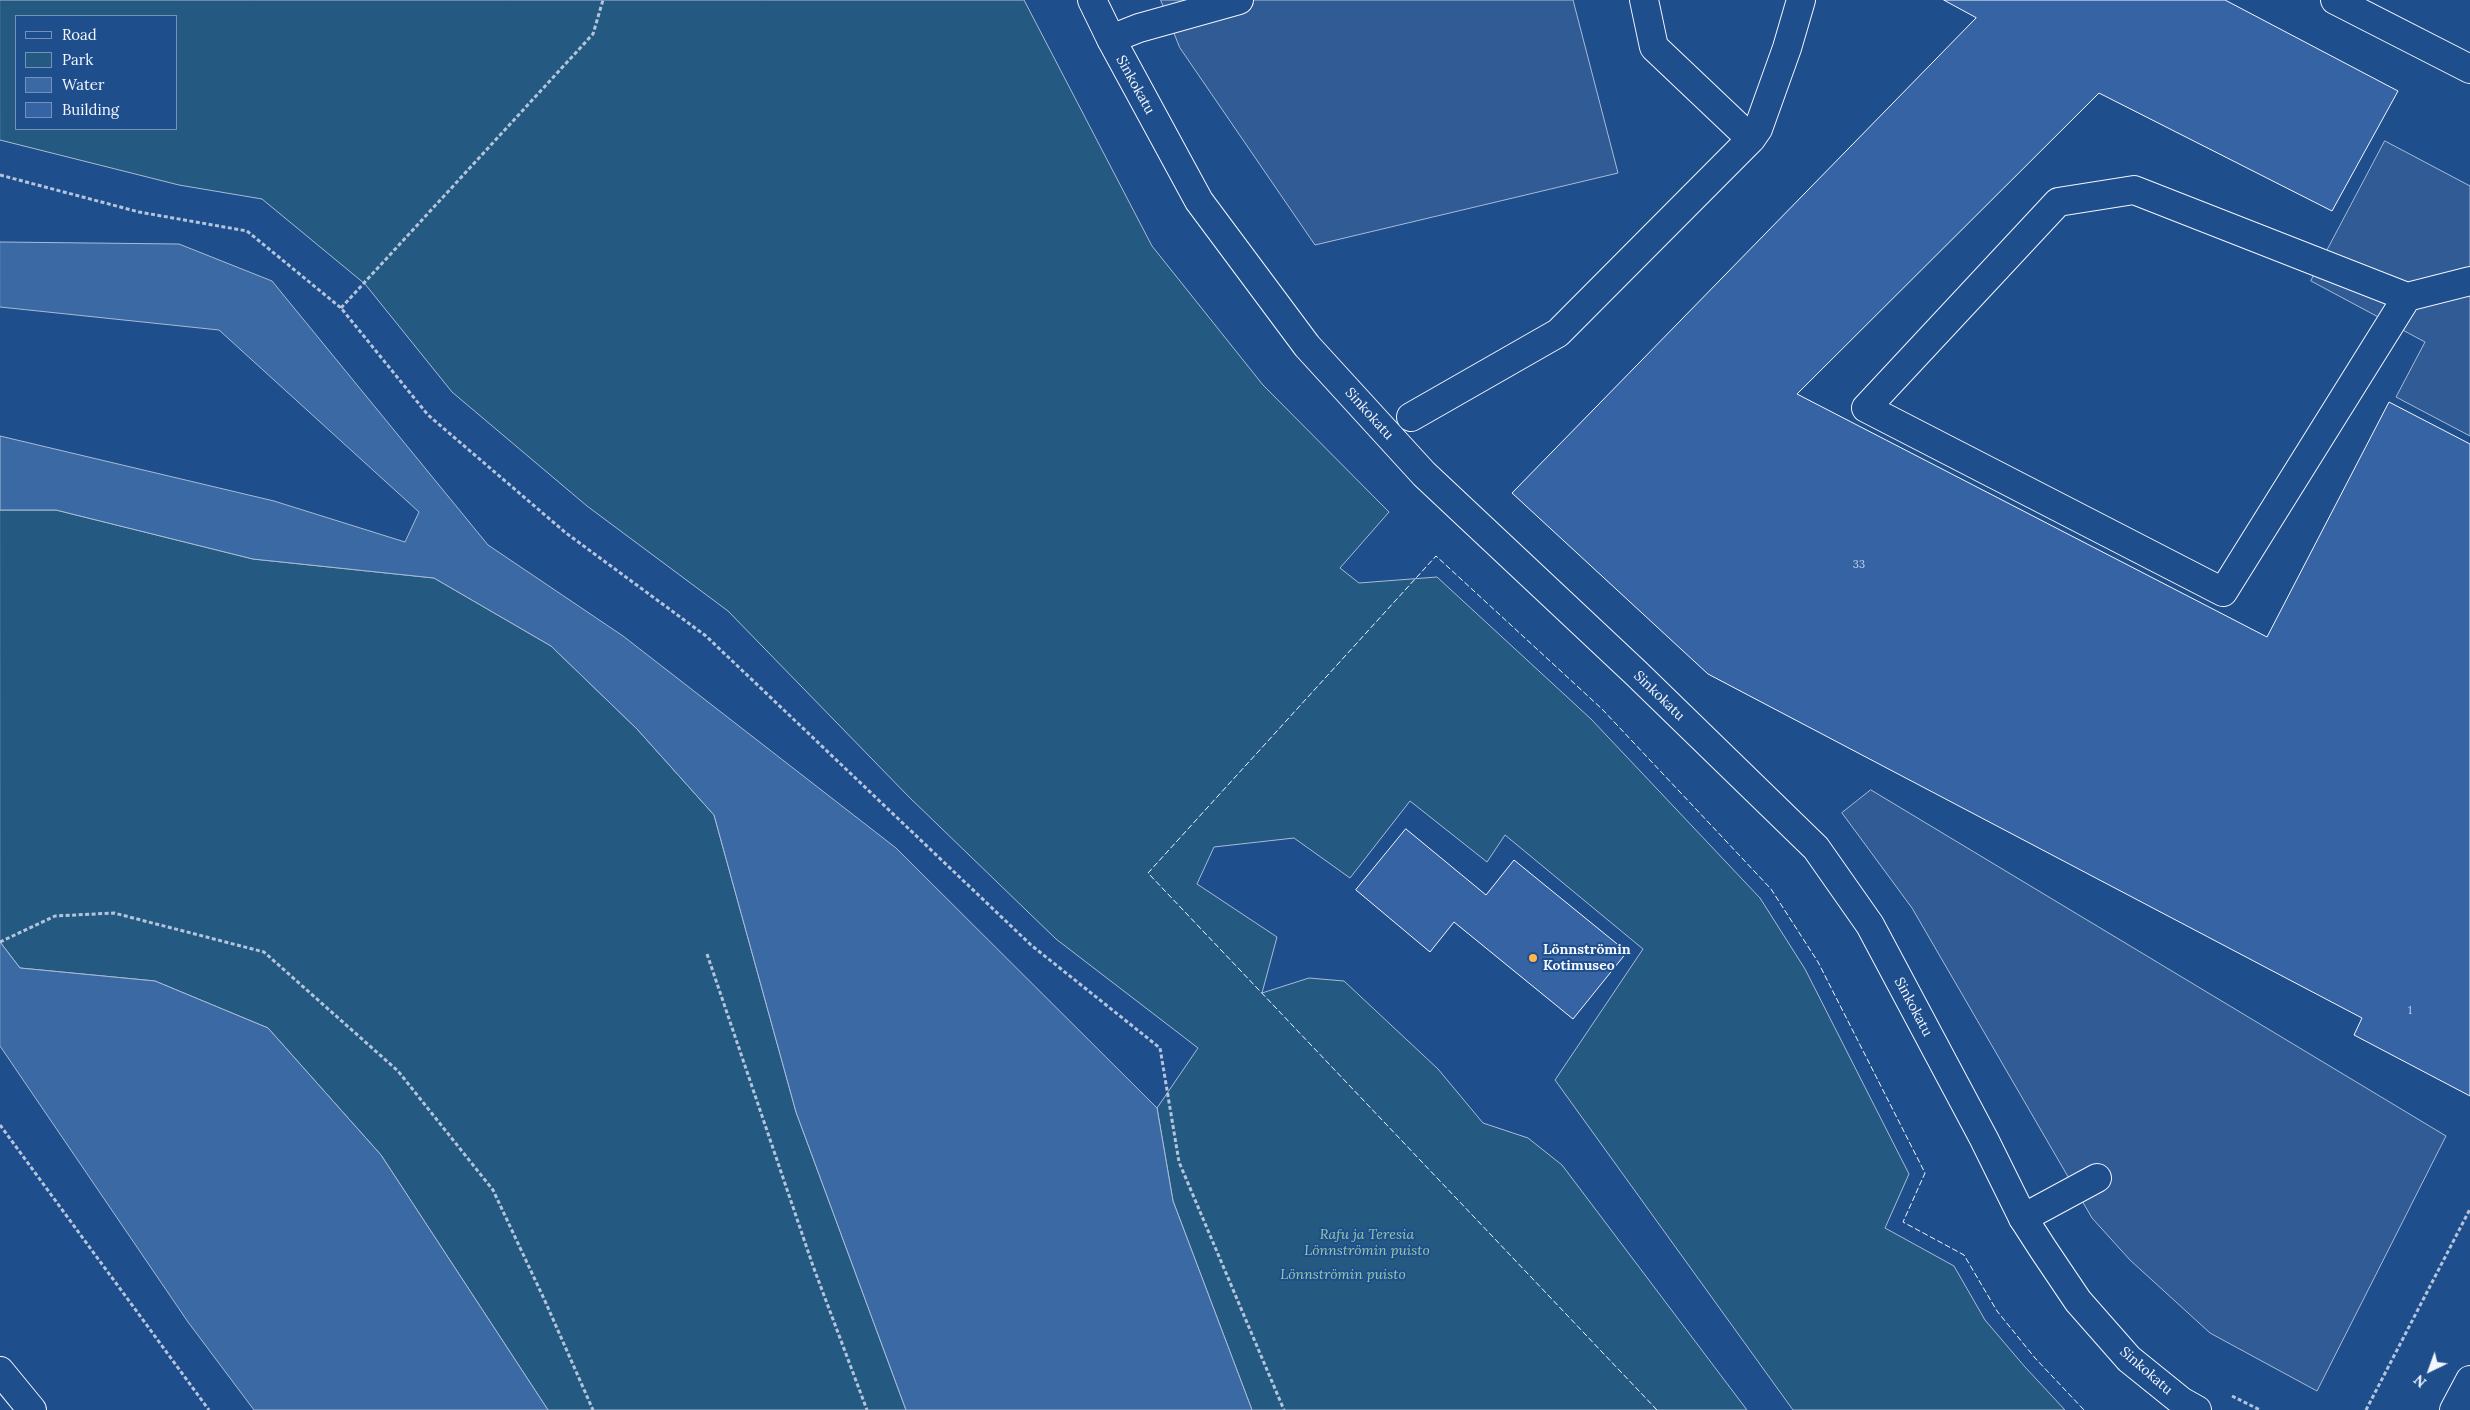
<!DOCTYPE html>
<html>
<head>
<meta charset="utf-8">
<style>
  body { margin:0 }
  #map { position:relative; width:2470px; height:1410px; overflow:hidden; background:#1f4e8c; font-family:Lora,serif }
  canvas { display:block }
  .legend { position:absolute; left:15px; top:15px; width:162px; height:115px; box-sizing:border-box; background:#1f4e8c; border:1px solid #7391ba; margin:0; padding:6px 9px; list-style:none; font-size:15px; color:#f2f6ff }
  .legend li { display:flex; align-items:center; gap:10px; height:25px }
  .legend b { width:25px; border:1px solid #7391ba }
  .north { position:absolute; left:2405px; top:1345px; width:50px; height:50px; -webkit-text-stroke:4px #1f4e8c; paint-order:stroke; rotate:222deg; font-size:14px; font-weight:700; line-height:20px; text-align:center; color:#f2f6ff }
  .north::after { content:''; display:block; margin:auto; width:18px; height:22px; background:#f2f6ff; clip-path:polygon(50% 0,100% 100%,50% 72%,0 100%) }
</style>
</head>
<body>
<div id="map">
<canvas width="2470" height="1410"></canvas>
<ul class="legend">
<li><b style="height:6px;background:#1f4e8c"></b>Road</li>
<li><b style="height:14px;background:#245a82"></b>Park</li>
<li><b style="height:14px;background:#3b69a3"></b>Water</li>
<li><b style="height:14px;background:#3563a3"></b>Building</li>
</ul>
<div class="north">N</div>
</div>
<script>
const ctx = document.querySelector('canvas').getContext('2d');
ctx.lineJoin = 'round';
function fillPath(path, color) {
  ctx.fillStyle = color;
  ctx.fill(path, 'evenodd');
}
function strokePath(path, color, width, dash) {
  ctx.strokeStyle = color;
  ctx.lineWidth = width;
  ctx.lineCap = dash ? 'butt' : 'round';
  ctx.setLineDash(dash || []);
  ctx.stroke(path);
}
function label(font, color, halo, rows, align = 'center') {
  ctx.font = font + ' Lora,serif';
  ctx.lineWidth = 4;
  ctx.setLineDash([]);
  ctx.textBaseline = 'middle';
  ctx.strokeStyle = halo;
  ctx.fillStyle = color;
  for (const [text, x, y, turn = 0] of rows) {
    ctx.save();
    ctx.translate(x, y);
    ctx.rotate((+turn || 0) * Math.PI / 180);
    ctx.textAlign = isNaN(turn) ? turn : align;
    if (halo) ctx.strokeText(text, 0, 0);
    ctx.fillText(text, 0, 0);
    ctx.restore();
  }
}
const green = new Path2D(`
  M0 0H1024L1152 246 1263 385 1389 512 1340 568 1359 583 1437 577 1591 719 1760 898 1805 969 1909 1174 1885 1228 1954 1266 1985 1320 2025 1367 2065 1410H1793L1555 1080 1643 949 1505 835 1487 862 1410 801 1350 878 1294 838 1214 847 1197 884 1277 937 1262 993 1309 978 1344 981 1438 1069 1483 1123 1528 1138 1562 1165 1747 1410H1252L1173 1201 1157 1108 1198 1048 1056 939 909 797 728 611 587 506 452 392 365 284 262 199 179 185 0 140ZM16 16H176V129H16Z
  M0 510H56L253 559 434 578 551 646 637 729 714 815 796 1112 906 1410H548L381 1155 268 1028 155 981 20 968 0 942Z`);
fillPath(green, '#245a82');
strokePath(green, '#a8bbd7', 1);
const parking = new Path2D(`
  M1161 0H1573L1618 173 1315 245 1180 48Z
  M2385 141 2470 186V436L2396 397 2425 342 2311 281Z
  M1871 790 2446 1136 2317 1391 2210 1333 2130 1260 2092 1218 1912 908 1842 813Z`);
fillPath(parking, '#305b95');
strokePath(parking, '#a8bbd7', 1);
const water = new Path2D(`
  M0 242 179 244 272 281 488 545 623 636 896 848 1157 1108 1173 1201 1252 1410H906L796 1112 714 815 637 729 551 646 434 578 253 559 56 510H0V436L274 501 405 542 419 512 219 330 0 307Z
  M0 942 20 968 155 981 268 1028 381 1155 548 1410H254L188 1322 0 1046Z`);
fillPath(water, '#3b69a3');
strokePath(water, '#a8bbd7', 1);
const building = new Path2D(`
  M1944 0H2225L2398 91 2332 211 2099 93 1797 394 2267 637 2389 402 2470 444V1096L2354 1035 2362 1018 1708 674 1512 493 1976 18Z
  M1406 829 1486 895 1514 860 1627 952 1573 1019 1454 922 1430 952 1356 890Z`);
fillPath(building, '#3563a3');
strokePath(building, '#f2f6ff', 1);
const minor = new Path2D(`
  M1644 0 1654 47 1751 139
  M2335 0 2470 69
  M1111 39 1139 28 1239 0
  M2407 297 2223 592 1866 408 2058 202 2134 190 2407 297 2470 281
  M1411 417 1558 333 1751 139 1758 129 1787 48 1801 0
  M2023 1218 2097 1178
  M0 1371 32 1410`);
const major = new Path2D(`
  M1092 0 1111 39 1199 201 1307 346 1424 474 1636 673 1816 848 1870 925 1984 1139 2023 1218 2043 1249 2078 1301 2129 1359 2181 1401 2197 1410
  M2454 1410 2470 1380`);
strokePath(minor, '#f2f6ff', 30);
strokePath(major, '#f2f6ff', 30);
strokePath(new Path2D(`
  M0 175 139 212 247 231 341 308 428 415 566 533 706 636 1031 945 1160 1048 1179 1162 1284 1410
  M341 308 593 34 603 0
  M0 942 55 916 114 913 264 952 398 1071 493 1190 545 1301 593 1410
  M707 954 813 1266 867 1410
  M0 1125 209 1410
  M2232 1396 2260 1410
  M2366 1410 2470 1209`), '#b3c4dc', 3, [4, 2.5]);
strokePath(minor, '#1f4e8c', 28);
strokePath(major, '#1f4e8c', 28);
strokePath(new Path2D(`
  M1657 1410 1148 873 1436 556 1602 709 1771 889 1818 962 1925 1173 1903 1222 1964 1255 1997 1311 2035 1358 2084 1410`), '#f2f6ff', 1, [6, 2.5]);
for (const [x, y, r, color] of [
  [1533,958,5,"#ffb74d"]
]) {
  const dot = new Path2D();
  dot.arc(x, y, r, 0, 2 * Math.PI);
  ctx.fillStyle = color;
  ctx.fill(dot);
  strokePath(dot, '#1f4e8c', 2);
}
label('11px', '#c3d1e8', null, [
  ["33",1859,565],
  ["1",2410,1011]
]);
label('14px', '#f2f6ff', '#1f4e8c', [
  ["Sinkokatu",1135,85,61],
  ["Sinkokatu",1369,414,48],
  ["Sinkokatu",1659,696,44],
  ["Sinkokatu",1913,1007,62],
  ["Sinkokatu",2146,1371,41]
]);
label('bold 14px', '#f2f6ff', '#1f4e8c', [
  ["Lönnströmin",1543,950],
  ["Kotimuseo",1543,966]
], 'left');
label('italic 14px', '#97c8a6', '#1f4e8c', [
  ["Rafu ja Teresia",1367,1235],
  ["Lönnströmin puisto",1367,1251],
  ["Lönnströmin puisto",1343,1275]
]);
</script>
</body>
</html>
